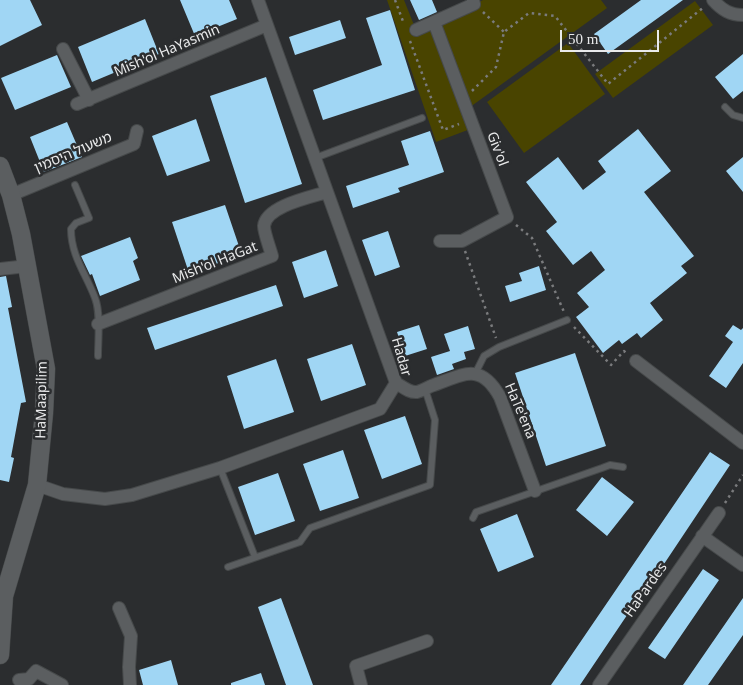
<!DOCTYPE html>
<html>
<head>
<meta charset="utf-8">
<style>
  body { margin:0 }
  #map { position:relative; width:743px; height:685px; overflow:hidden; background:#2b2d2f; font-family:Georgia,serif }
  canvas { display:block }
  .scale { position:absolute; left:560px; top:30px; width:99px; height:22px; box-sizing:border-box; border:2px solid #e9eaeb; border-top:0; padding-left:6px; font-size:15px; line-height:18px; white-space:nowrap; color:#e9eaeb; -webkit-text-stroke:4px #2b2d2f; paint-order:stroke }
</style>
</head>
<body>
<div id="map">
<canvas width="743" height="685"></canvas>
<div class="scale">50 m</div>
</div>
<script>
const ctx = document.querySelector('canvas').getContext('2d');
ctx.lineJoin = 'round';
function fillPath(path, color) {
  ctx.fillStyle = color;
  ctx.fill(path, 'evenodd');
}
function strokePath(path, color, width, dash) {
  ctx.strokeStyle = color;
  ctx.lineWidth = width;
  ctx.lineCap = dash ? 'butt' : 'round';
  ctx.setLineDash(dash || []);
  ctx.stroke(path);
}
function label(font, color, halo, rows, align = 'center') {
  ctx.font = font + ' Georgia,"Noto Sans Hebrew",serif';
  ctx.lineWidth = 5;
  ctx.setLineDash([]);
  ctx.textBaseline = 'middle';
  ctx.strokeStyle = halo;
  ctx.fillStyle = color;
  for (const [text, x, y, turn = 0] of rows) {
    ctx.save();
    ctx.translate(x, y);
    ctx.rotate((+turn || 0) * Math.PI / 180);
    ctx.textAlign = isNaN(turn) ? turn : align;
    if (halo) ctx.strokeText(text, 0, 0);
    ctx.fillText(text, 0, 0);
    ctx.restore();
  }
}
fillPath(new Path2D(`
  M387 0H404L416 30 483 0H601L607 8 466 110 473 128 436 142Z
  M695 1 713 25 613 98 595 74Z
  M568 43 605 94 524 153 487 102Z`), '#494400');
fillPath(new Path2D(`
  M0 0H30L42 25 0 46Z
  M180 0H229L237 19 195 36Z
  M410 0H432L437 12 419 20Z
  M641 0H683L608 54 594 34Z
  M390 10 415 90 323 120 313 90 382 65 366 18Z
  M145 19 159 54 92 82 78 47Z
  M340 20 346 38 295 55 289 37Z
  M743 54V91L733 99 715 77Z
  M57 55 71 87 15 110 1 78Z
  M266 77 302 184 245 203 210 96Z
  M196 119 210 161 167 176 152 136Z
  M67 122 82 157 44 172 30 137Z
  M638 129 671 171 644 192 694 256 681 266 687 273 650 303 663 320 641 338 637 333 622 344 619 340 603 353 576 317 589 307 577 293 605 270 591 251 573 265 546 231 557 222 526 182 558 157 583 190 606 172 598 161Z
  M430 131 444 172 398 188 400 192 353 208 346 186 409 165 401 141Z
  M743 157V192L726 171Z
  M225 205 242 255 189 273 172 222Z
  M388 231 400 267 375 276 362 240Z
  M130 237 138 258 133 261 140 280 100 296 92 274 90 275 81 256Z
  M326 250 338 286 304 298 292 262Z
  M539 266 546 290 510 302 505 286 522 281 519 273Z
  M6 276 12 307 8 308 26 402 21 403 11 457 14 458 9 482 0 480V277Z
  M276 285 283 306 155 350 147 328Z
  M419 325 427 349 405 356 397 332Z
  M733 325 741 330 743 328V363L726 388 709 376 733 342 725 336Z
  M468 326 475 349 464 352 466 359 452 364 454 369 437 375 431 357 450 351 444 334Z
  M352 344 366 385 321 401 307 359Z
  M575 353 606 446 546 466 515 373Z
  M276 359 294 412 244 429 227 376Z
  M405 416 422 464 382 479 364 430Z
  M343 450 359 498 320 511 303 464Z
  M710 452 730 465 652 582 650 581 580 685H551Z
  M278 473 295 521 255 535 238 487Z
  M602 477 634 502 607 536 576 510Z
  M517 514 534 557 498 572 480 529Z
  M703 569 719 580 665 659 648 648Z
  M281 598 313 685H286L258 607Z
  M743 598V635L708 685H683Z
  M171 660 178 685H143L139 670Z
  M261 673 265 685H231V683Z`), '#a0d6f4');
const lane = new Path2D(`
  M725 107 733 115 743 118
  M315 158 422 118
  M75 185 89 218 76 223 71 229C71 256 86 274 95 298 101 313 98 340 98 356
  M475 374 484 356 499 347 567 320
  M220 468 255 557
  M473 518 476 512 602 468 610 465 623 467
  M228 567 300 542 310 528 430 485 435 420 425 389`);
const street = new Path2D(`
  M258 0 396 383
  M713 0C722 10 730 15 743 15
  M434 22 507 217 462 241H440
  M416 30 474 4 473 0
  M63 49 89 100
  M77 104 267 25
  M11 195 134 144 137 131
  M0 269 27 266
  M98 324 272 256C270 248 264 233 264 226 266 206 311 197 327 192
  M636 361 743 443
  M396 383C402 386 409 393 417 392 421 391 427 388 431 386 463 375 480 361 500 397L535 491
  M37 485 63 494 105 499 132 495 220 468 380 409 396 383
  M702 536 743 565
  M119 608 131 636 129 667 130 685
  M19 680 29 679 36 671 62 685
  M361 685 356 666 427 641
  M599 685 719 513`);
const secondary = new Path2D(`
  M0 166 11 195 21 234 46 369 44 413 37 485 4 596 0 603
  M0 655 4 596`);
strokePath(lane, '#46494a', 8);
strokePath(street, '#46494a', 14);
strokePath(secondary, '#46494a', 19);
strokePath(new Path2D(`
  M395 0 404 24
  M483 12 504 32
  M410 41 443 130 459 124
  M472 91 496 67 504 32 529 13 555 16 608 84 704 7
  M516 225 532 238 564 312
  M465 251 496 338
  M574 327 611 365 624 351 627 354
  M725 503 743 475`), '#7a7b7d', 2.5, [2.5, 4]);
strokePath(lane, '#5b5e60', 6);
strokePath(street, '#5b5e60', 12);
strokePath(secondary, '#5b5e60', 18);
label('14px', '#e9eaeb', '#2b2d2f', [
  ["Mish'ol HaYasmin",167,51,-23],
  ["Giv'ol",497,149,69],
  ["משעול היסמין",73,153,-23],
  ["Mish'ol HaGat",215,263,-22],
  ["Hadar",401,357,74],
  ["HaMaapilim",42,400,-89],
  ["HaTe'ena",520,411,67],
  ["HaPardes",646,590,-55]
]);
</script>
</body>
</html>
